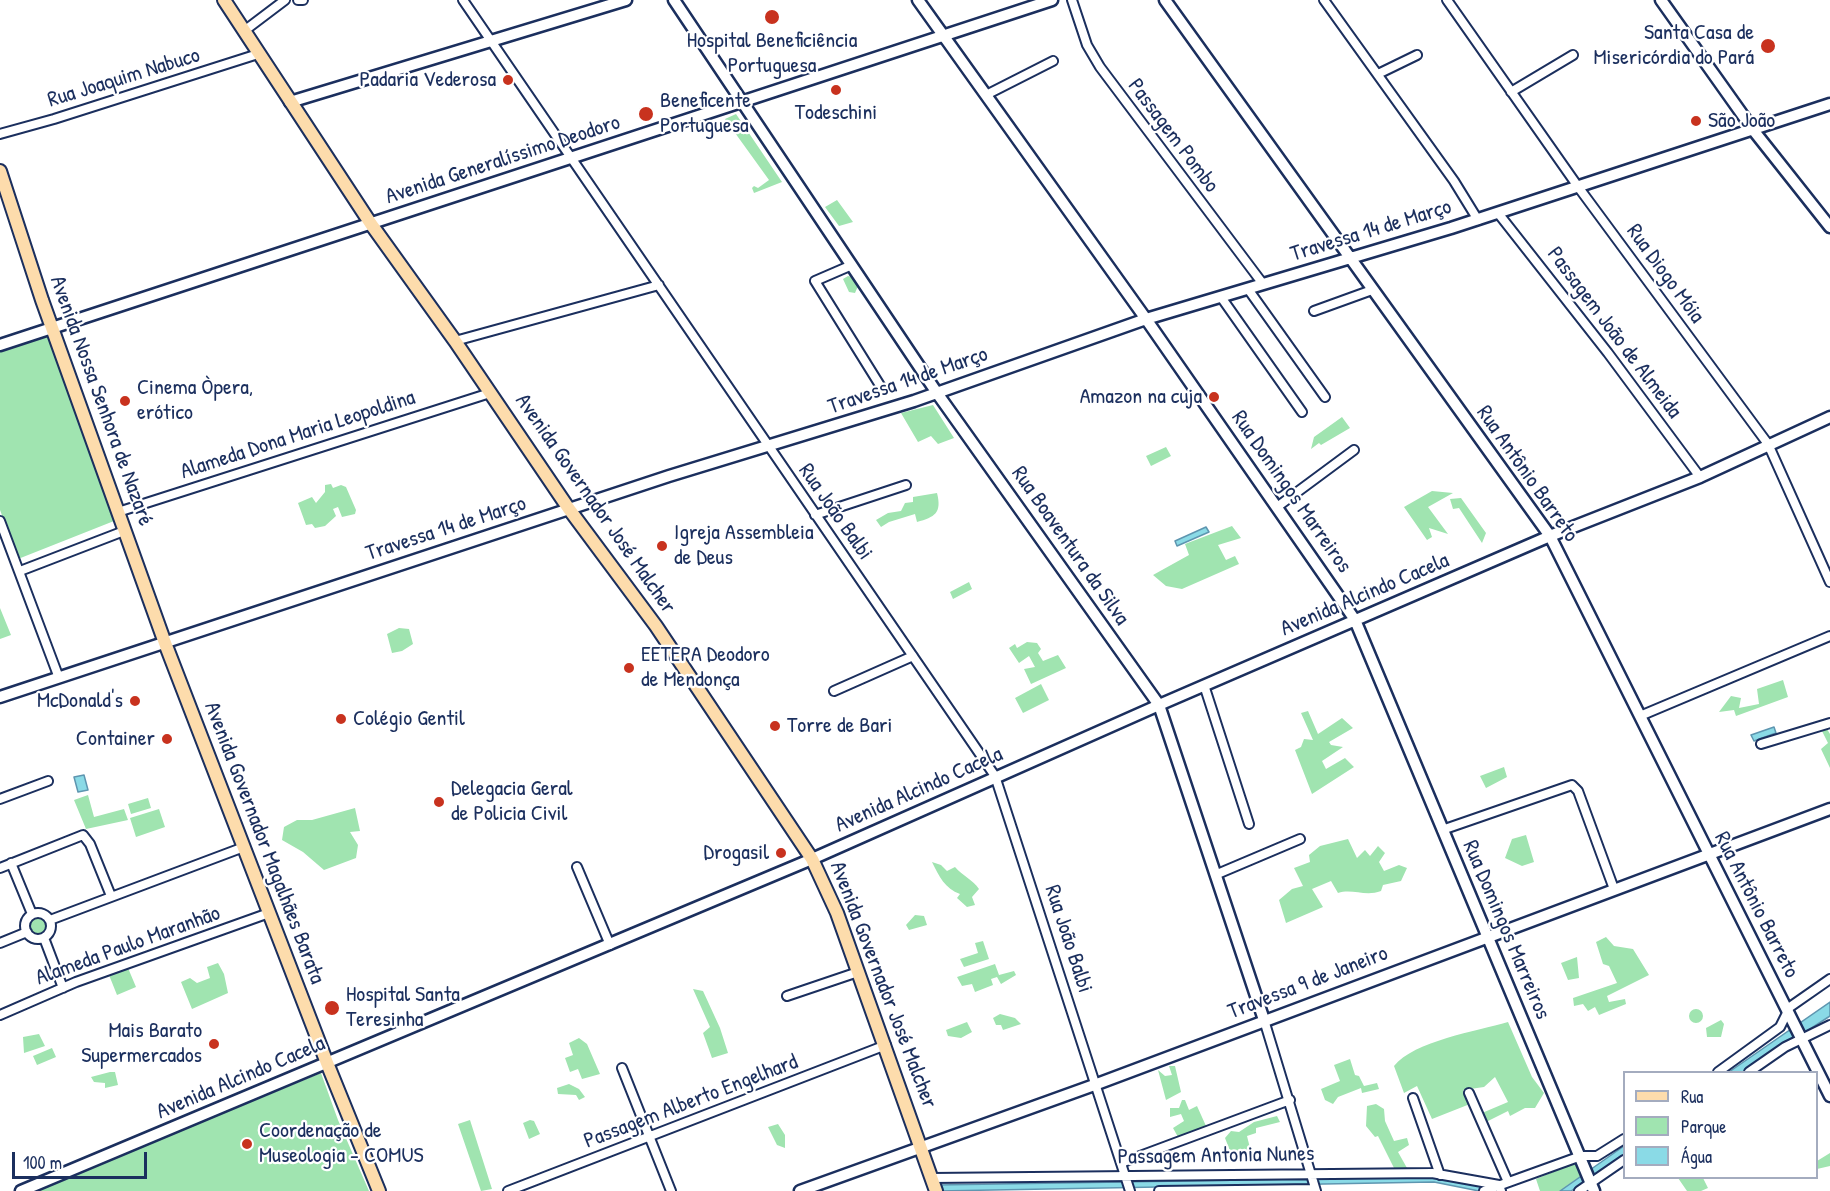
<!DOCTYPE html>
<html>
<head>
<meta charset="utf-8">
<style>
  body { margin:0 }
  #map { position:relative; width:1830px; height:1191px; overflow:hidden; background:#fff; font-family:"Patrick Hand",sans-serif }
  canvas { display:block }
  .legend { position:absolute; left:1623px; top:1071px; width:195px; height:108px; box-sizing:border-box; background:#fff; border:2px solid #a4acbf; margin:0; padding:8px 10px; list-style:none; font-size:18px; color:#1b2f5e }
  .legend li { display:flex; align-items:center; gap:12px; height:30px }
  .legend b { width:30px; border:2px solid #a4acbf }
  .scale { position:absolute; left:12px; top:1152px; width:135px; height:27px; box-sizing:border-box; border:3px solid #1b2f5e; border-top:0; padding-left:8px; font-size:18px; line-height:21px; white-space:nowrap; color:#1b2f5e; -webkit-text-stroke:4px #fff; paint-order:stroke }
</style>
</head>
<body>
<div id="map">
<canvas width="1830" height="1191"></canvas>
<ul class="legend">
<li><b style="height:8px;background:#fddcac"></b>Rua</li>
<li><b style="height:16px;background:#a0e4b0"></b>Parque</li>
<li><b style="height:16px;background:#8adae6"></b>Água</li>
</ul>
<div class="scale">100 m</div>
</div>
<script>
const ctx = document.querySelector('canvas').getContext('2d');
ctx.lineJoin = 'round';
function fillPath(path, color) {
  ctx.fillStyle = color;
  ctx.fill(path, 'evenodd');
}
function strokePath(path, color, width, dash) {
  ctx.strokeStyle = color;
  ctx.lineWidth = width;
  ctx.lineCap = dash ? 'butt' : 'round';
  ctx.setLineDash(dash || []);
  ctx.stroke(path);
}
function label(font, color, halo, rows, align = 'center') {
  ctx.font = font + ' "Patrick Hand",sans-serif';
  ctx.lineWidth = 4.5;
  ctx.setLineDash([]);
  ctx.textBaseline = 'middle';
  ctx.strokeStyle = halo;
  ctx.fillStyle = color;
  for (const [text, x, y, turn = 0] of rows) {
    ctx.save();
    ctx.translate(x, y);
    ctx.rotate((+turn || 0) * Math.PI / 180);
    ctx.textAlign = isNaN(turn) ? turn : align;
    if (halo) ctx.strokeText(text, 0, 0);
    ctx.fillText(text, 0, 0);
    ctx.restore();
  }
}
fillPath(new Path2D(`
  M736 114 782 182 754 193 752 188 754 186 758 188 769 180 725 119Z
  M837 200 853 222 839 226 825 207Z
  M848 276 852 277 858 286 855 293 849 292 843 279Z
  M48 332 114 521 18 559 0 510V350Z
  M933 405 954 438 938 444 931 436 918 442 901 413Z
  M1342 417 1350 428 1321 445 1319 443 1311 449 1314 437Z
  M1166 447 1171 456 1151 466 1146 456Z
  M331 484 333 488 341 485 346 487 356 510 355 514 342 517 338 507 333 509 336 516 325 526 315 528 312 524 306 525 298 503 312 497 316 503 325 492V485Z
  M1432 491 1453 493 1428 507 1448 534 1429 528 1432 537 1427 540 1404 507Z
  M937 493C942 513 935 517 917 522L915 514 889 522 881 527 876 520 888 513 901 511 905 503 913 502V497Z
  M1461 498 1486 533 1482 543 1459 508 1453 509 1450 499Z
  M1232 526 1241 538 1218 545 1226 560 1235 556 1239 564 1182 589 1166 586 1153 575 1189 555 1185 544Z
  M969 582 972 589 953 599 950 592Z
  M0 608 11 635 0 639Z
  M399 628 409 629 413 644 402 651 392 653 387 634Z
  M1027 642 1037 643 1041 649 1038 653 1043 661 1058 655 1066 668 1031 684 1024 669 1035 667 1029 656 1019 663 1009 648 1015 644 1017 648Z
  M1783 680 1788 697 1736 716 1734 710 1719 712 1731 696 1741 698 1739 708 1759 704 1757 689Z
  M1041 684 1049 700 1023 713 1015 698Z
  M1308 711 1318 734 1342 718 1353 728 1329 742 1331 745 1343 747 1322 761 1326 769 1345 758 1354 767 1312 794 1295 750 1301 747 1304 739 1313 740 1301 713Z
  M1827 729 1830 734V768L1821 749 1828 743 1822 731Z
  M1504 767 1507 777 1486 788 1480 776Z
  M88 795 94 817 124 809 128 820 86 829 74 800Z
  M148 798 151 808 131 814 128 804Z
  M355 808 360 831 350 832 358 845 356 858 324 870 303 852 282 840 284 827 297 820H312Z
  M159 809 165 827 136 837 130 818Z
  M1526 835 1534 862 1522 866 1505 858 1512 839Z
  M1348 839 1357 858 1365 850 1370 856 1378 846 1385 853 1379 862 1384 871 1399 865 1407 868 1401 881 1383 885 1381 891C1365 897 1352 888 1338 893L1331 881 1312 889 1323 907 1286 923 1279 900 1292 889 1303 886 1294 868 1310 862 1309 855 1320 846Z
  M932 862 941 865 947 871 955 867C963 876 973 880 979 889L972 897 975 905 967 907 957 898 960 894C945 889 939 876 932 862Z
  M28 926a11 11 0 1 1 22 0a11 11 0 1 1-22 0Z
  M915 915 924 916 927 925 909 930 906 925Z
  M1606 937 1614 946 1633 949 1649 975 1607 996 1609 1002 1625 999 1626 1004 1599 1015 1595 1007 1588 1011 1583 1004 1574 1006 1573 998 1617 983 1609 966 1603 964 1596 942Z
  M983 941 989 959 964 967 960 959 978 953 975 943Z
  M1577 957 1579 978 1568 980 1561 963Z
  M218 963 224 974 228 993 192 1009 181 982 190 978 197 983 210 978 207 967Z
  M995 964 999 975 1014 971 1016 975 1001 984 997 977 991 979 993 985 975 992 972 984 962 986 957 977Z
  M128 968 136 987 117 995 109 975Z
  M693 989 703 991 720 1028 728 1053 712 1058 703 1033 710 1027Z
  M1689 1016a7 7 0 1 1 14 0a7 7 0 1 1-14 0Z
  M1000 1014 1015 1018 1021 1024 1003 1030 1001 1025H996L993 1018Z
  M1721 1020 1724 1024 1721 1037H1707L1706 1028Z
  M967 1022 972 1032 961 1038 948 1036 946 1030Z
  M1508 1022 1532 1077 1544 1093 1535 1108H1525L1510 1116 1508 1111 1486 1122 1482 1113 1508 1102 1495 1077 1484 1087 1463 1090 1470 1104 1432 1119 1417 1086 1404 1093 1394 1066C1414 1041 1477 1031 1508 1022Z
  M39 1034 45 1046 24 1053 23 1037Z
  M579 1038 587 1044 600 1074 582 1079 578 1069 570 1072 565 1058 573 1055 569 1043Z
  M52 1048 56 1057 37 1065 33 1056Z
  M1350 1059 1355 1075 1359 1076 1364 1086 1377 1083 1379 1089 1362 1093 1361 1088 1338 1097 1333 1104 1325 1100 1321 1089 1340 1081 1334 1065Z
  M1169 1066H1175L1181 1092 1166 1100 1158 1070 1165 1076 1172 1075Z
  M110 1072H115L118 1085 105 1088V1083L94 1082 91 1077Z
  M321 1073 338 1120 369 1191H36Z
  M569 1084 579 1089 585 1097 579 1100 576 1095 558 1094 557 1088Z
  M1182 1100H1185L1189 1110 1197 1106 1206 1126 1178 1137 1173 1128 1184 1121 1181 1114 1170 1117V1108H1179Z
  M1376 1104 1384 1109 1385 1121 1394 1141 1407 1138 1409 1145 1398 1152 1407 1168 1395 1170 1378 1136 1375 1137 1366 1126 1367 1106Z
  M1277 1116 1280 1122 1256 1128V1133L1247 1136 1250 1148 1240 1154V1161L1232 1156 1225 1138 1231 1131 1239 1132 1254 1122Z
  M470 1120 492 1189 481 1191 458 1124Z
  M530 1120 534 1121 540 1134 529 1139 523 1123Z
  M778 1124 785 1135V1148L777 1145 768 1127Z
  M1830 1153V1166L1817 1169V1161Z
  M1577 1162 1583 1175 1560 1191H1540L1536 1179Z
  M1678 1178H1703L1708 1188 1701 1191H1687Z`), '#a0e4b0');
const water = new Path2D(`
  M1206 527 1209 532 1177 546 1175 541Z
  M1774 727 1776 733 1754 741 1751 735Z
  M84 775 88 790 78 792 74 777Z
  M1830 1002V1016L1744 1072H1729Z
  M1624 1146V1154L1571 1191H1560Z
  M1433 1177 1454 1179 1496 1191H1479L1434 1182 938 1191 936 1185Z`);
fillPath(water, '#8adae6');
strokePath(water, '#5e96b0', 1.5);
const street = new Path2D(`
  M298 0H303
  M463 0 995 776 1130 1191
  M1072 0 1087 45 1100 67 1263 284
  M1324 0 1454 181 1478 220
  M1447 0 1579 188 1768 444 1830 582
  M244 31 285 0
  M1378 74 1417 55
  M1511 92 1573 55
  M986 95 1053 61
  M0 134 54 119 258 54
  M1498 213 1608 353 1700 477
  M852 265 815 281 881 387
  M1248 289 1325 397
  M1221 297 1302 412
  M1314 311 1372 290
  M455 341 659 285
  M1277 507 1354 450
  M118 512 490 393
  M815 515 906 485
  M0 521 59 678
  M20 571 124 531
  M1204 685 1249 824
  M834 691 913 656
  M1640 716 1830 636
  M1761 744 1830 723
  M0 799 48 781
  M1442 830 1572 785 1578 791 1614 889
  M11 863 32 914
  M577 867 610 945
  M0 868 83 835 90 844 111 896
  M1215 875 1300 839
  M25 926a13 13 0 1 1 26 0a13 13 0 1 1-26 0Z
  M50 920 244 847
  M44 938 63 988
  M0 943 27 932
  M787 996 858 972
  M1787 1009 1830 979
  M0 1015 76 982 269 913
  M1264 1020 1316 1191
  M622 1068 671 1191
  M1718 1072 1780 1027 1788 1011
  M1749 1072 1785 1047 1830 1025
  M1469 1093 1508 1182
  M1413 1098 1440 1175
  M1121 1163 1290 1100
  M932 1178 1432 1173 1499 1185 1501 1191
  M508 1191 886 1045
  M1159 1191 1315 1189
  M1484 1191 1581 1156H1597L1624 1139
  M1579 1191 1624 1160`);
const secondary = new Path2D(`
  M674 0 937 393 1159 705 1264 1020
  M918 0 1146 319 1355 620 1594 1191
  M1165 0 1550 536 1830 1096
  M1661 0 1754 131 1830 227
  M290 102 626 0
  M0 345 1052 0
  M0 697 669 476 914 401 1146 319 1451 228 1830 104
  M21 1191 812 859 1159 705 1550 536 1700 477 1830 417
  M800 1191 1097 1084 1830 809`);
const primary = new Path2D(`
  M224 0 371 224 455 341 569 509 656 626 812 859 837 913 936 1191
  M0 171 42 300 165 643 327 1063 379 1191`);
strokePath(street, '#1b2f5e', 12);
strokePath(secondary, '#1b2f5e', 15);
strokePath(primary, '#1b2f5e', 16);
strokePath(street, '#fff', 8);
strokePath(secondary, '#fff', 10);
strokePath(primary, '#fddcac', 12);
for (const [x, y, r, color] of [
  [772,17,8,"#c8321e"],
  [1768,46,8,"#c8321e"],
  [508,80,6,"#c8321e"],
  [836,90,6,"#c8321e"],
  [646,114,8,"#c8321e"],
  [1696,121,6,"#c8321e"],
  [1214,397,6,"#c8321e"],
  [125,401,6,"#c8321e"],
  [662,546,6,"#c8321e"],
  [629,668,6,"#c8321e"],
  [135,701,6,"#c8321e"],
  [341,719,6,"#c8321e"],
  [775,726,6,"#c8321e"],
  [167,739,6,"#c8321e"],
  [439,802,6,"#c8321e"],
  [781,853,6,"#c8321e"],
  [332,1008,8,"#c8321e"],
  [214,1044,6,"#c8321e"],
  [247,1144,6,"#c8321e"]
]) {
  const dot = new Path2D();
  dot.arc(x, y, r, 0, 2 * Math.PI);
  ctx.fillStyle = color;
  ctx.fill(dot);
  strokePath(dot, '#fff', 2);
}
label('22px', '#1b2f5e', '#fff', [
  ["Santa Casa de",1754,33,"right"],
  ["Misericórdia do Pará",1754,58,"right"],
  ["Hospital Beneficiência",772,41,"center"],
  ["Portuguesa",772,66,"center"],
  ["Padaria Vederosa",496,80,"right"],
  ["Beneficente",660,101],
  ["Portuguesa",660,126],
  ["Todeschini",836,113,"center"],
  ["São João",1708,121],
  ["Cinema Òpera,",137,388],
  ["erótico",137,413],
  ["Amazon na cuja",1202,397,"right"],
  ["Igreja Assembleia",674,533],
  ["de Deus",674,558],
  ["EETEPA Deodoro",641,655],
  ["de Mendonça",641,680],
  ["McDonald's",123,701,"right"],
  ["Colégio Gentil",353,719],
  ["Torre de Bari",787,726],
  ["Container",155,739,"right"],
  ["Delegacia Geral",451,789],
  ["de Policia Civil",451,814],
  ["Drogasil",769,853,"right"],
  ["Hospital Santa",346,995],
  ["Teresinha",346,1020],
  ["Mais Barato",202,1031,"right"],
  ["Supermercados",202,1056,"right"],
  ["Coordenação de",259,1131],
  ["Museologia - COMUS",259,1156]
], 'left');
label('22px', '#1b2f5e', '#fff', [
  ["Rua Joaquim Nabuco",124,78,-17],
  ["Passagem Pombo",1173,136,53],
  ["Avenida Generalíssimo Deodoro",503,160,-18],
  ["Travessa 14 de Março",1371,231,-17],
  ["Rua Diogo Móia",1665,274,54],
  ["Passagem João de Almeida",1614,333,53],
  ["Travessa 14 de Março",908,381,-19],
  ["Avenida Nossa Senhora de Nazaré",101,401,70],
  ["Alameda Dona Maria Leopoldina",298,435,-18],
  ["Rua Antônio Barreto",1527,474,55],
  ["Rua Domingos Marreiros",1291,492,55],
  ["Avenida Governador José Malcher",595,504,55],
  ["Rua João Balbi",835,512,55],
  ["Travessa 14 de Março",446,529,-18],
  ["Rua Boaventura da Silva",1070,546,55],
  ["Avenida Alcindo Cacela",1365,595,-23],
  ["Avenida Alcindo Cacela",919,790,-24],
  ["Avenida Governador Magalhães Barata",264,843,69],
  ["Rua Antônio Barreto",1756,905,63],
  ["Rua Domingos Marreiros",1506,930,67],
  ["Rua João Balbi",1068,939,72],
  ["Alameda Paulo Maranhão",128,946,-20],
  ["Travessa 9 de Janeiro",1308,983,-21],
  ["Avenida Governador José Malcher",883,985,69],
  ["Avenida Alcindo Cacela",241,1078,-23],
  ["Passagem Alberto Engelhard",691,1102,-21],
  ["Passagem Antonia Nunes",1216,1156,-1]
]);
</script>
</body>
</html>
